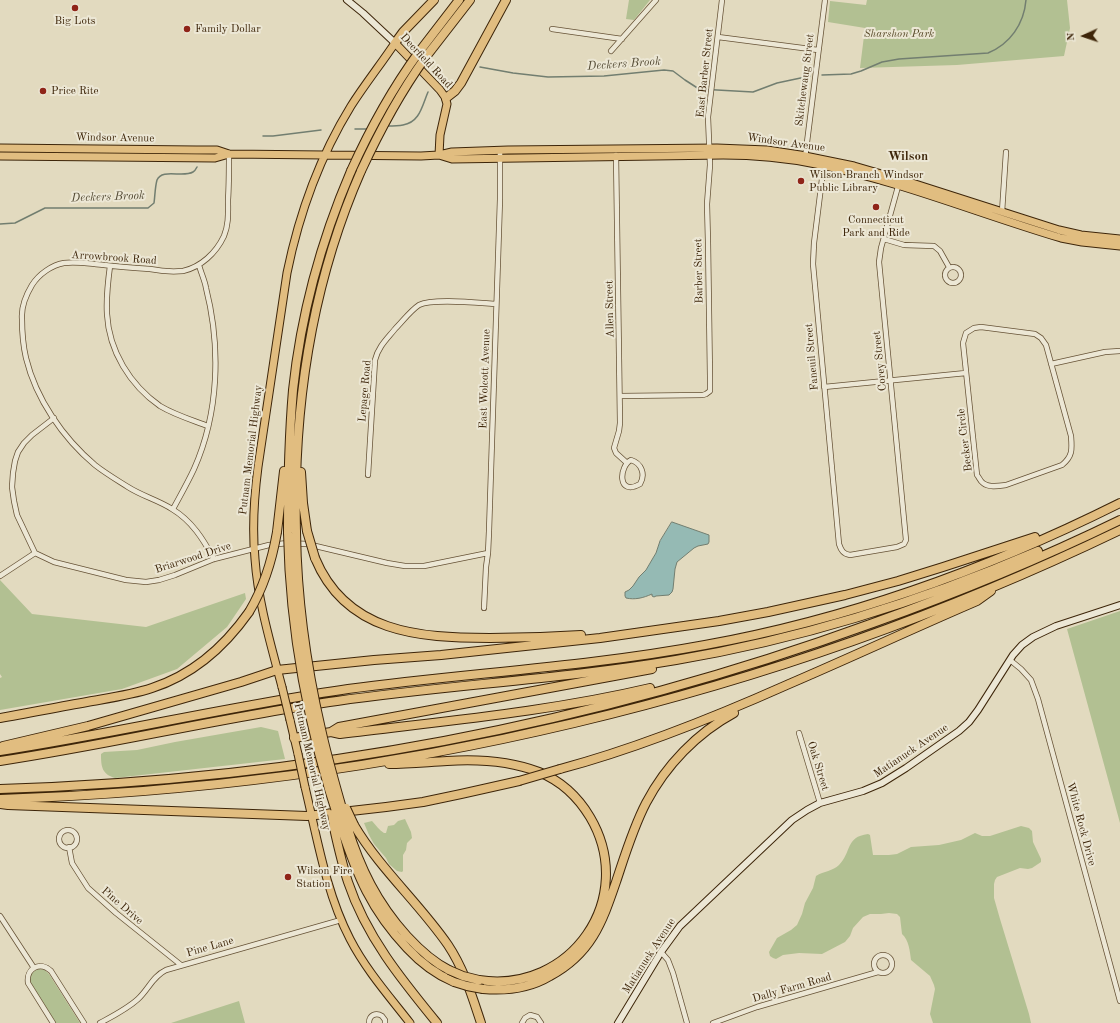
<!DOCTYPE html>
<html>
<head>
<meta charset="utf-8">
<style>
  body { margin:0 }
  #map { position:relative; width:1120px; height:1023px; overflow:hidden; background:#e2dabf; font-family:"Old Standard TT",serif }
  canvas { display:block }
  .north { position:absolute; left:1064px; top:16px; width:40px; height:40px; -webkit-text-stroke:3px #ece7d5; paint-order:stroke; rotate:267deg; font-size:11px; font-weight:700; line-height:16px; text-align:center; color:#3d2509 }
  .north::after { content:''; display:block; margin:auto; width:14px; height:18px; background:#3d2509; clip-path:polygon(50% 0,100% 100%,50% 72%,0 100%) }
</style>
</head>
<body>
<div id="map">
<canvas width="1120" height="1023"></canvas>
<div class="north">N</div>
</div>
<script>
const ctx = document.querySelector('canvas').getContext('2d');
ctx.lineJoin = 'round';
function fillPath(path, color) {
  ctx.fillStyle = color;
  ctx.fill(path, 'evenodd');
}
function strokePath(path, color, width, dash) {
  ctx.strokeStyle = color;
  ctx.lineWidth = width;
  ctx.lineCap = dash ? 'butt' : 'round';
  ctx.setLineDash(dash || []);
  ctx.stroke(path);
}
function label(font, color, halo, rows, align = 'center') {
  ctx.font = font + ' "Old Standard TT",serif';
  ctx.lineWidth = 4;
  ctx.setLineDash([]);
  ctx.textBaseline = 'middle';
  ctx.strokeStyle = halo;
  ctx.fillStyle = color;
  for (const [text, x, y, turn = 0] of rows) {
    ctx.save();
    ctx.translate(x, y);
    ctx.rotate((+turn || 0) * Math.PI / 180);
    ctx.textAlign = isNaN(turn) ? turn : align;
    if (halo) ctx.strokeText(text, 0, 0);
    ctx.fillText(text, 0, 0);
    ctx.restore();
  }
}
fillPath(new Path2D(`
  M629 0H650L634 20 626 19Z
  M867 0H1067L1070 28 1064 56 957 65 860 68 865 28 828 22 830 1 866 5Z
  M0 580 32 614 146 627 245 593 246 599 227 627 177 669 122 689 0 710V678L2 677 0 674Z
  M1120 611V823L1067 629Z
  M261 727 278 731 285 759 115 778C102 774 101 767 101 754L104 752 137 750 175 742Z
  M405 819 411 832 412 838 407 843 406 850 403 855V871L402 872 397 871 389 864 386 858 374 844 369 835 364 823 372 821C376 825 379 830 384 833H386L388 826 394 825 398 821Z
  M1021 826 1029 828 1032 831 1033 842 1041 859V862L1032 868 1028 869 1020 868 997 877 995 880 994 884V898L1000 919 1029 1014 1031 1023H933L930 1014 935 989 934 985 930 976 911 960C910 952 909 940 902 934L900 917 897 914 889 913 881 914H870L863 917 853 928 850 936 845 942 822 954 799 953 783 955 776 959 773 958 770 956 769 952 777 938 791 930 797 925 802 914 805 903 813 888 816 876C824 871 833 871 839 865 852 852 845 837 868 834L870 835 873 855H889L897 854 911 847 939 845 961 840 975 833 982 836H990Z
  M39 969 45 970 49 974 80 1023H56L30 982C29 975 32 971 39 969Z
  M239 1001 245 1023H171Z`), '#b2c092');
const water = new Path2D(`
  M672 522 709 535V542L708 544 698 546 694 548 677 562 675 569 673 589 672 592 669 595 656 596 654 597 652 596V594C643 598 635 600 626 598L625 596V592L629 590 633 586 639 577 646 570 653 558 656 553 660 541Z`);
fillPath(water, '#95bab4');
strokePath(water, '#727e70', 1);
strokePath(new Path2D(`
  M480 67 513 73 548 77 604 76 664 70 673 71 685 80 699 89 753 92 777 83 810 76
  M822 75 851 74 861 71 882 62 899 59 988 53C1010 44 1024 24 1026 0
  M387 126C392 126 398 126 403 125 420 122 422 106 428 92
  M355 129H367
  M263 136H273L321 130
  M0 224 15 223 45 208H148L154 203C155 196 155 187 157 180 162 168 183 178 193 172 195 171 196 169 197 167`), '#727e70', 1.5);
const street = new Path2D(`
  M552 29 622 39
  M718 37 818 50
  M611 51 656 0
  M616 155 620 423 619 431 614 448 616 453 627 463
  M805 158 825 0
  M824 163 814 243 813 264 839 544C841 550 843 554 850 555L897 547 904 544 906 540 879 262 881 248 899 183
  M1002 212 1006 152
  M884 239 904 245 934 246 940 251 949 267
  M110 266C108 281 106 298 107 314 109 351 130 385 160 406 175 415 192 420 208 426
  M945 275a8 8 0 1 1 16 0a8 8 0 1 1-16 0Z
  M981 327 1035 334 1041 338 1046 345 1071 436C1072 449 1073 456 1062 465L1006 485C999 486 989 488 983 483 980 481 979 477 977 475L963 343 966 333 974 328Z
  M1051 364 1105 352 1120 351
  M824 387 966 373
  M620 396 703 395 706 394 710 391V377L708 242 707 204 710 165 708 117 722 0
  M54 418 32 435 24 443 18 452 15 461 13 473 12 487 14 501 17 515 35 553 54 562 126 580 146 582 159 580 175 575 214 559 269 545 288 543 307 544 387 563 405 566H424L488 553
  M631 460C641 463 646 474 640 484 617 497 619 466 631 460Z
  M368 475 375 360C378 347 387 339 395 329 403 321 410 311 419 305 433 298 479 303 496 304
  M173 509C180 496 188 482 194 469 219 413 221 347 206 288 205 281 201 273 199 265
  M214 559C203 539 192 521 172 509 158 500 142 496 128 487 117 480 105 473 95 465 63 438 36 399 26 358 23 345 22 332 22 319 21 307 26 295 32 285 39 274 52 265 64 263 77 261 91 264 104 265 119 267 134 268 150 269 160 271 172 272 183 271 201 267 216 253 224 236 229 224 228 212 228 200 229 185 229 169 229 154
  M0 576 35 553
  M484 608 486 567 488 553 489 531 500 199V151
  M1010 660 1021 669 1031 680 1038 699 1120 1001
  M799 733 820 803
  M59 839a9 9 0 1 1 18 0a9 9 0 1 1-18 0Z
  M69 847 72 863 88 888 116 913 181 965
  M0 916 34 968
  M661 952 668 960 673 973 687 1023
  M874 964a9 9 0 1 1 18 0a9 9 0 1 1-18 0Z
  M53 1023 28 983C26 968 40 961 51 971L84 1023
  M100 1023C113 1016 127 1009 138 999 148 990 153 976 166 970L341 920
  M369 1023C369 1015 376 1012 382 1016L385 1020V1023
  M522 1023 525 1018 530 1015 537 1017 541 1023
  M713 1023 757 1007 878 972`);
const secondary = new Path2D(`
  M347 0 363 13 395 43
  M618 1023 661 952 680 926 792 820 807 810 820 803 863 791 882 783 906 768 959 731 969 722 978 710 1013 655 1022 645 1033 637 1056 626 1120 605`);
const primary = new Path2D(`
  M0 148 196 150H217L229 154 421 156 439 155 452 152 508 150 717 148 767 150 800 155 854 166 909 182 1059 230 1081 235 1120 239
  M439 155 452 159 723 155C754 155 786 158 816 164 900 181 980 214 1061 238L1082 242 1120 246
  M0 156 215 158 229 154
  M282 687C271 645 258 602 255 559 252 528 254 498 258 467L287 273C299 214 319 158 351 106 365 84 381 64 395 43L440 90 445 97 447 104 440 135 439 155
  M290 720 298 754
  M305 787C317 837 326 893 350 939 366 970 389 996 410 1023`);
const highway = new Path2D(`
  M395 43 403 32 434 0
  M419 52 459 0
  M425 58 470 0
  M446 98 455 91 461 83 506 0
  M301 472 303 503 307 531
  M277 532 284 471
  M296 532C293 408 311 285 361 171
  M288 533C288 485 289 437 293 390 301 314 321 241 351 171
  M315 558C346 633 419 638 490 638 520 638 551 637 581 635
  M0 718C29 713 58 707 87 702 109 698 131 695 152 688 192 675 225 646 249 612
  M331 732 340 734C444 721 548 712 650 688
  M294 738 331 732 339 727 652 669
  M3 746 88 726 241 682 277 670 374 660 441 655 600 638 719 621 768 612 845 595 898 581 943 567 1035 537
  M0 751C117 733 231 706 348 689 467 673 587 667 705 645 848 619 990 568 1120 503
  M0 761C113 744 224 717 337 701 449 685 564 679 676 660 801 639 922 601 1038 551
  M389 764C408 764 428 762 447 761 477 759 510 761 539 772 561 781 578 797 590 817 638 898 571 994 479 980
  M560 769C639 748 715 717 789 684 852 657 914 628 977 601L991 591
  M0 789C298 780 593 725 873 623 957 593 1040 559 1120 520
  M0 799C387 787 771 698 1120 530
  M0 804 8 805 307 816 386 807 423 802 461 794 519 781
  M354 825C380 869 419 903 448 945 464 969 472 996 481 1023
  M347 826C360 868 377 903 407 936 419 949 433 962 449 970
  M341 827C357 875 371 910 407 948 420 962 435 974 454 982
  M334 828C338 846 342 864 348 882 366 936 401 979 437 1023
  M483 989C506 991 530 988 550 976 591 954 602 923 616 882 625 855 633 828 646 803 666 765 697 733 734 713`);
strokePath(street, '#665236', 6);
strokePath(secondary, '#3d2509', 8);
strokePath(primary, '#3d2509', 9);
strokePath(highway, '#3d2509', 10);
strokePath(street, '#ece7d5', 4.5);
strokePath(secondary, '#ece7d5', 6);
strokePath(primary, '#e1bd80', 7);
strokePath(highway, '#e1bd80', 8);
const primaryBridge = new Path2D(`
  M282 687 290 720
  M298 754 305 787`);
const highwayBridge = new Path2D(`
  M351 171C370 129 392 89 419 52
  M361 171C379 132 400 93 425 58
  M307 531 315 558
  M296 532C297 598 306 664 321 729 328 761 338 794 347 826
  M288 533C290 633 309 732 341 827
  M249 612C264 587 272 561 277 532
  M519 781 560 769
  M346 808 354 825
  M332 814 334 828
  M449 970 463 976 479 980
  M454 982 467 986 483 989`);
strokePath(primaryBridge, '#3d2509', 9, []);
strokePath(highwayBridge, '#3d2509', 10, []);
strokePath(primaryBridge, '#e1bd80', 7);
strokePath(highwayBridge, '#e1bd80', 8);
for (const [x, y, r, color] of [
  [75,8,4,"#8f2418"],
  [187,29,4,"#8f2418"],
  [43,91,4,"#8f2418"],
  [801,181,4,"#8f2418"],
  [876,207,4,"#8f2418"],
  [288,877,4,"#8f2418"]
]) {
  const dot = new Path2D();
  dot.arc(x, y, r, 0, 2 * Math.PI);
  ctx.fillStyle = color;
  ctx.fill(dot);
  strokePath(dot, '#ece7d5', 1.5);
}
label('11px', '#3d2509', '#ece7d5', [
  ["Big Lots",75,21,"center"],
  ["Family Dollar",195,29],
  ["Price Rite",51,91],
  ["Wilson Branch Windsor",809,175],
  ["Public Library",809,188],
  ["Connecticut",876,220,"center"],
  ["Park and Ride",876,233,"center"],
  ["Wilson Fire",296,871],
  ["Station",296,884]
], 'left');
label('italic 11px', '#5a4c2b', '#ece7d5', [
  ["Sharshon Park",899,34]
]);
label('11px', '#3d2509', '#ece7d5', [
  ["Deerfield Road",426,61,47],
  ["East Barber Street",705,73,-84],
  ["Skitchewaug Street",805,80,-83],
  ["Windsor Avenue",115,138,1],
  ["Windsor Avenue",786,143,8],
  ["Arrowbrook Road",114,258,4],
  ["Barber Street",699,271,-91],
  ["Allen Street",610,309,-91],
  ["Faneuil Street",812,357,-95],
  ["Corey Street",880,361,-96],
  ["East Wolcott Avenue",485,379,-88],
  ["Lepage Road",365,391,-85],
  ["Becker Circle",965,440,-97],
  ["Putnam Memorial Highway",251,450,-83],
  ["Briarwood Drive",193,558,-18],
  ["Matianuck Avenue",911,751,-34],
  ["Oak Street",818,766,73],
  ["Putnam Memorial Highway",312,767,77],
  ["White Rock Drive",1081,824,75],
  ["Pine Drive",122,906,41],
  ["Pine Lane",210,947,-16],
  ["Matianuck Avenue",649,956,-57],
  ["Dally Farm Road",792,988,-16]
]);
label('italic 12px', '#534a34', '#ece7d5', [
  ["Deckers Brook",624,64,-4],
  ["Deckers Brook",108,197,-2]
]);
label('bold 13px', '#3d2509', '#ece7d5', [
  ["Wilson",908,157]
]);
</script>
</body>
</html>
